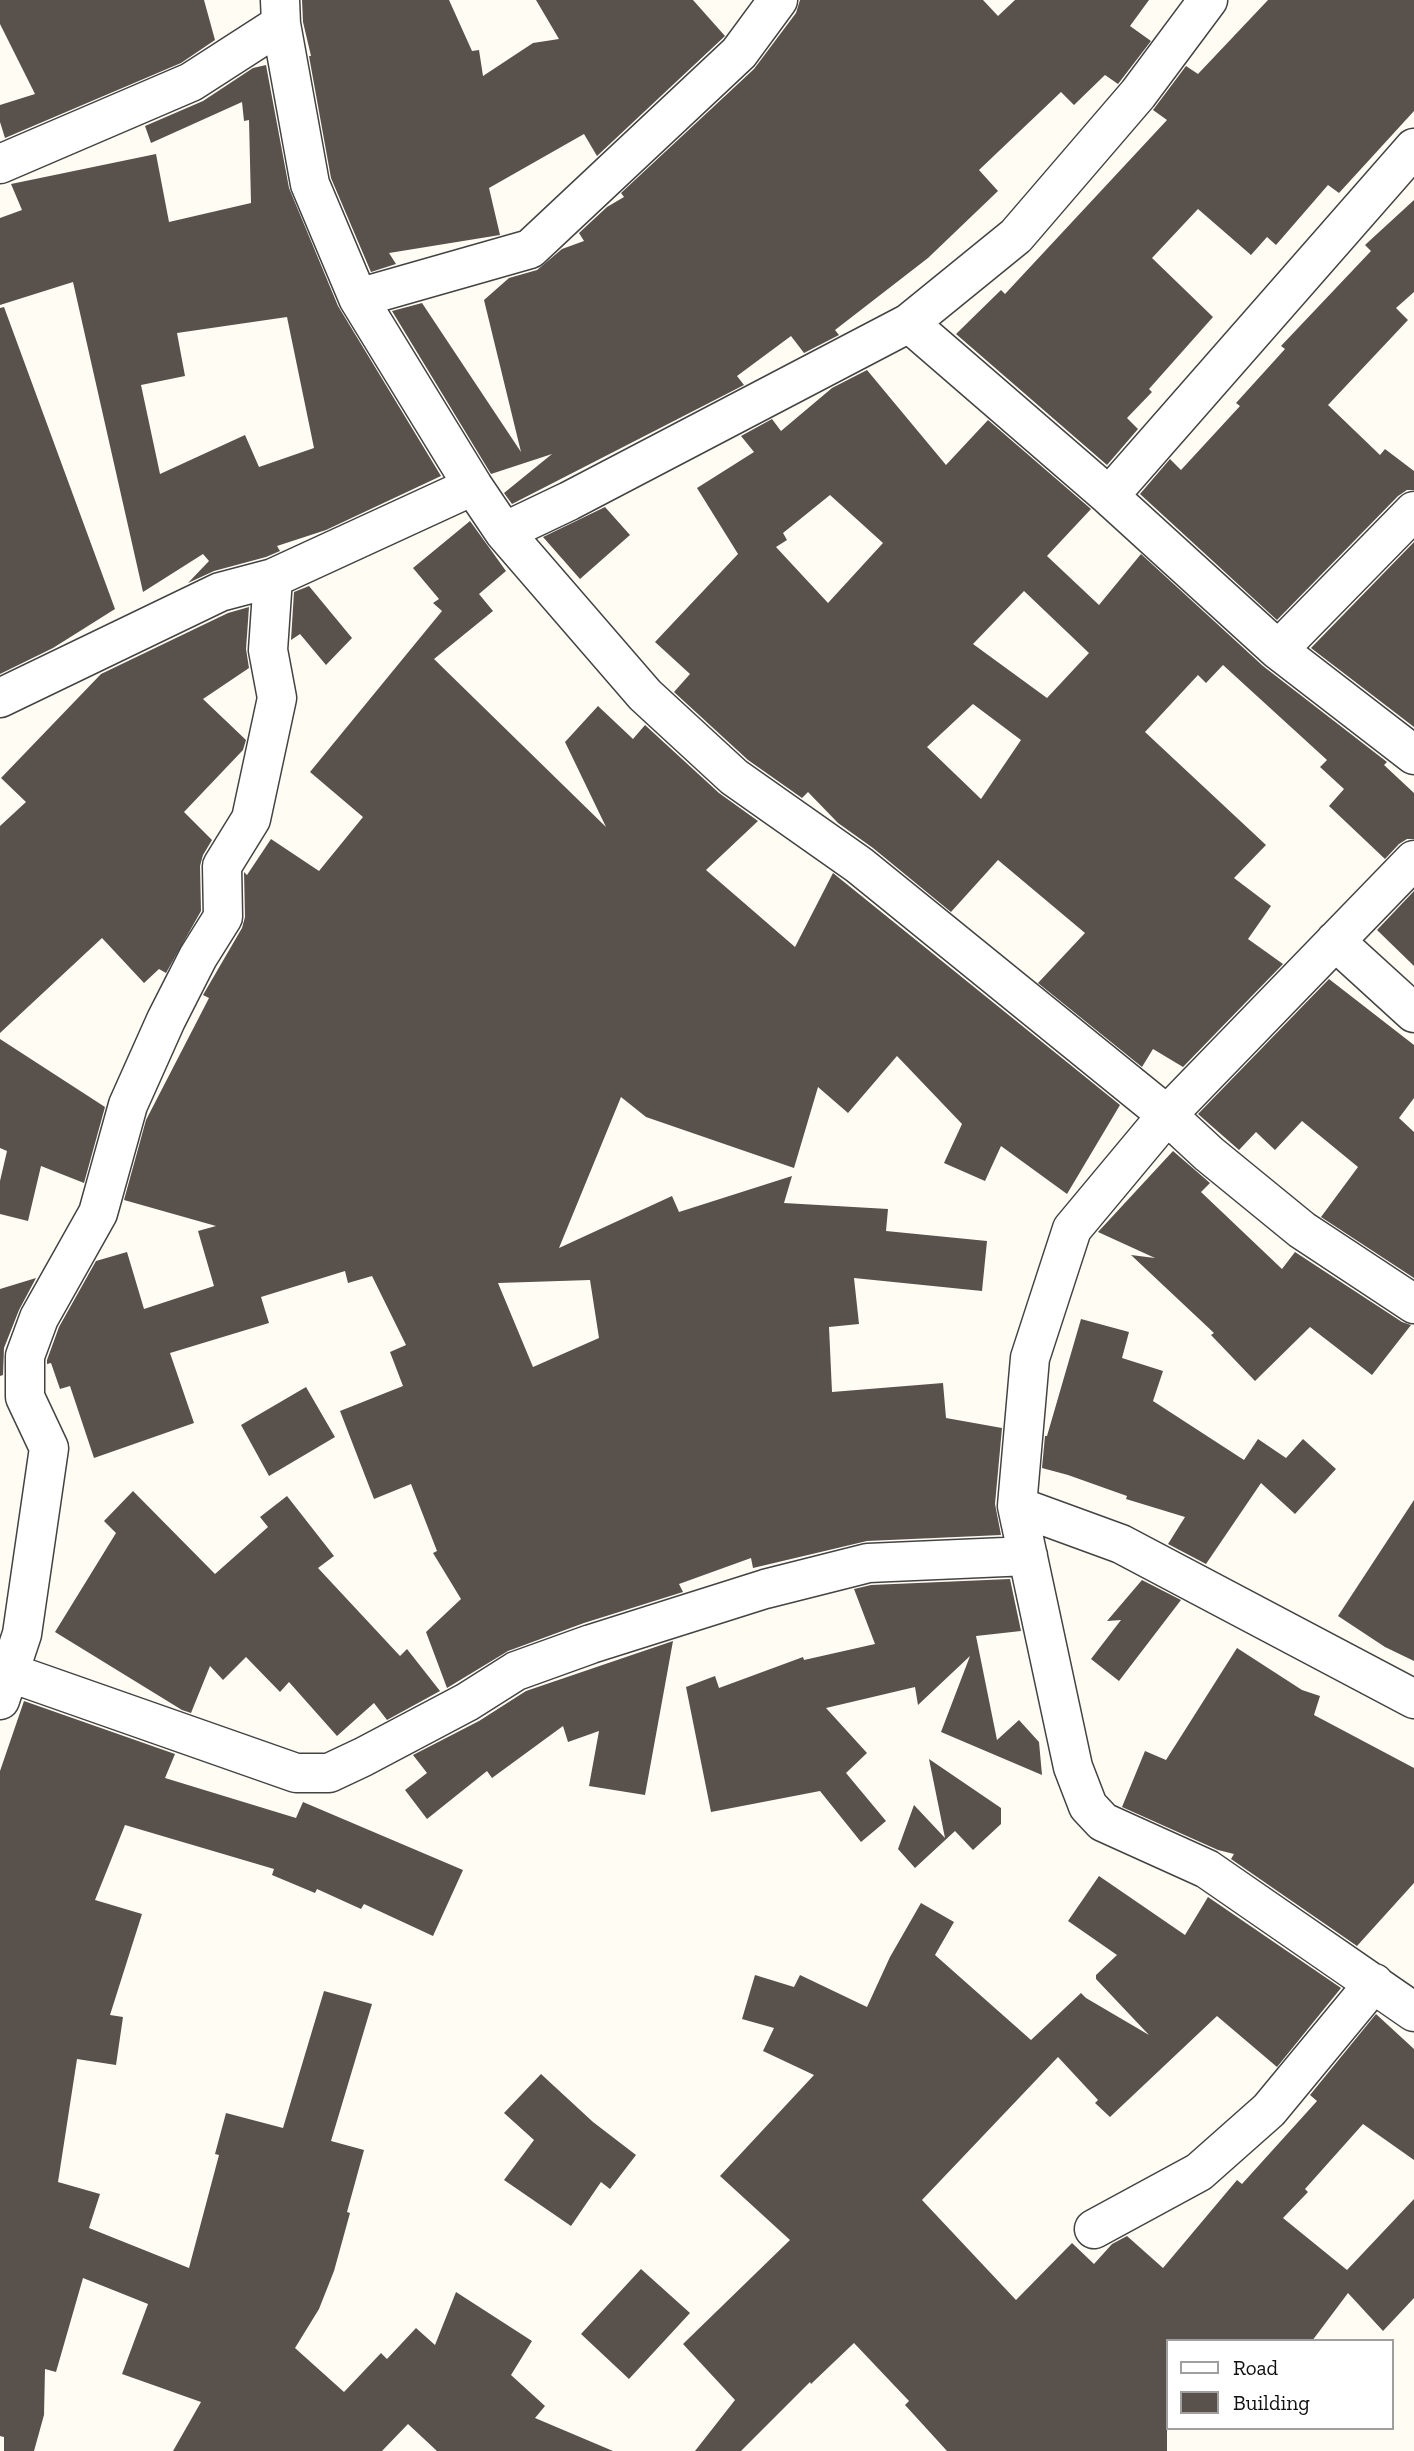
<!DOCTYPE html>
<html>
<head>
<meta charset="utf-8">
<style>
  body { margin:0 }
  #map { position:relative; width:1414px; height:2451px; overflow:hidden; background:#fffcf3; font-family:"Zilla Slab",serif }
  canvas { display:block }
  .legend { position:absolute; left:1166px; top:2339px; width:228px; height:91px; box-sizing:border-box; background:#fff; border:2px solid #9f9f9f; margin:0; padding:9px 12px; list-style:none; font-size:21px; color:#101010 }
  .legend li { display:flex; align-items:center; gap:14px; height:35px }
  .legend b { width:35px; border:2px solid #9f9f9f }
</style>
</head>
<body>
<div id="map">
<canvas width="1414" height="2451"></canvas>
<ul class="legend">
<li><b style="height:9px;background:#fff"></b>Road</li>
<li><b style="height:19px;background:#59514c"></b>Building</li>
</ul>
</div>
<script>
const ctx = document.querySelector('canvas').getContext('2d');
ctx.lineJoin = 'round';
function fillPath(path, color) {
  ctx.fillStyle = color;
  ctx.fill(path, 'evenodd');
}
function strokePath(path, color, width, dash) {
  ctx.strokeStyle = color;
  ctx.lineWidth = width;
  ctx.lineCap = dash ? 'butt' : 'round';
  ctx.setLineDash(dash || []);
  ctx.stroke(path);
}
fillPath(new Path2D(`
  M0 0H204L215 40 181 63 5 138 0 122V105L35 94 0 24Z
  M302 0H449L472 51 479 50 483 76 533 43 559 39 536 0H693L725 36 597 156 584 134 489 188 500 235 389 253 396 264 371 272 331 178 309 56H311L303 22Z
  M800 0H983L998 16 1015 0H1149L1130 26 1151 41 1118 84 1105 75 1074 105 1061 92 979 170 998 191 928 258 835 330 839 335 804 353 791 336 737 376 744 385 512 504 504 493 552 454 491 474 392 311 422 303 521 452 484 300 509 278 537 270 562 249 584 241 579 233 607 207 624 197 621 193 754 69 796 13Z
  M1268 0H1414V111L1339 193 1328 185 1276 245 1267 237 1251 255 1198 209 1152 258 1213 317 1149 389 1152 392 1127 418 1138 429 1107 465 956 334 1001 290 1005 294 1167 120 1153 110 1186 66 1198 74Z
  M266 65 289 188 338 306 441 476 326 530 277 546 280 551 266 557 214 571 188 583 209 561 203 554 143 592 73 282 0 305V218L22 210 11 184 156 154 169 222 251 203 249 120 244 121 242 102 151 143 145 126 203 101 253 68ZM287 317 314 448 259 467 245 435 160 474 141 385 185 376 177 333Z
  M1414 200V292L1396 308 1408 320 1328 405 1380 455 1385 449 1414 471V490H1407L1398 496 1277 620 1140 494 1170 459 1181 470 1240 406 1236 403 1285 349 1281 346 1371 251 1365 245Z
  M4 307 115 609 53 648 0 674V308Z
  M867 370 946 465 988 420 1091 509 1047 556 1099 605 1141 554 1263 666 1387 762 1384 765 1414 793V839H1407L1399 844 1385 859 1329 806 1344 789 1320 767 1327 760 1223 665 1206 683 1198 675 1145 732 1266 845 1234 878 1271 906 1248 939 1283 964 1183 1067 1153 1049 1142 1067 1038 983 1085 933 998 860 951 912 873 848 838 823 808 792 802 798 748 760 674 692 690 674 655 642 738 554 697 488 754 452 741 436 772 419 781 431 832 388ZM830 495 883 543 828 603 776 547 787 540 783 533ZM1024 591 1089 653 1047 698 973 644ZM973 704 1021 740 981 799 927 747Z
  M605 507 630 535 580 579 543 537Z
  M470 521 506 571 479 594 493 611 434 659 606 827 565 742 598 706 633 739 645 725 719 793 758 821 706 870 795 947 833 873 1120 1105 1067 1194 1001 1146 985 1181 944 1163 962 1124 897 1056 848 1113 818 1087 794 1168 646 1117 621 1097 559 1248 672 1196 679 1212 792 1176 784 1203 888 1209 886 1231 987 1241 982 1291 854 1278 859 1324 829 1327 832 1392 943 1383 946 1418 1002 1428 995 1504 1001 1535 867 1541 753 1568 751 1558 679 1584 683 1592 584 1623 508 1651 447 1688 426 1632 461 1599 433 1553 437 1551 411 1484 374 1499 340 1411 403 1386 390 1352 406 1345 372 1276 348 1283 345 1271 261 1297 269 1323 170 1353 194 1423 94 1458 70 1386 60 1389 51 1363 47 1364V1360L59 1327 96 1261 127 1252 144 1309 214 1286 198 1231 216 1226 124 1200 146 1120 209 998 203 995 242 928 245 917 244 872 247 875 271 839 319 871 363 817 310 772 442 611 433 603 439 599 413 568ZM590 1280 599 1338 533 1367 498 1283Z
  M1414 542V727L1311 648Z
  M309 586 352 638 326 665 300 634 291 640 294 592Z
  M249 607 246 649 249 668 203 699 246 740 243 750 184 812 212 840 203 855 200 866 201 911 166 973 159 969 144 983 102 938 0 1033V826L26 802 1 778 101 674 228 613Z
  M1414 891V966L1377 930Z
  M1329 979 1414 1045V1098L1399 1118 1414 1132V1278L1321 1217 1358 1167 1302 1121 1275 1150 1256 1132 1239 1150 1198 1114Z
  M0 1039 105 1107 84 1183 41 1166 28 1221 0 1214V1181L7 1151 0 1148Z
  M1173 1151 1210 1183 1201 1192 1282 1269 1295 1252 1402 1322 1411 1325 1372 1375 1310 1327 1255 1381 1211 1335 1214 1333 1131 1255 1155 1258 1098 1232Z
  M36 1278 19 1310 4 1348 3 1375 0 1376V1289Z
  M1081 1319 1129 1332 1122 1358 1163 1371 1153 1401 1244 1460 1258 1439 1286 1458 1303 1439 1336 1469 1295 1514 1261 1483 1206 1564 1168 1544 1185 1517 1126 1499 1127 1496 1068 1475 1042 1468 1045 1436H1047Z
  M306 1387 335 1437 269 1476 241 1425Z
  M133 1491 215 1574 268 1527 260 1517 287 1496 334 1556 318 1568 400 1656 407 1649 440 1691 387 1720 374 1703 337 1736 289 1682 280 1692 246 1657 223 1680 210 1666 191 1713 182 1710 55 1632 116 1533 104 1521Z
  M1414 1500V1661L1385 1647 1338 1616Z
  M1010 1579 1021 1631 976 1636 997 1740 1019 1720 1039 1742 1042 1775 941 1732 970 1656 918 1705 915 1687 826 1708 867 1753 846 1773 886 1821 861 1842 820 1791 711 1812 686 1687 715 1676 719 1688 803 1657 804 1660 875 1644 854 1589 871 1585Z
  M1142 1580 1181 1600 1119 1681 1091 1659 1121 1620 1107 1621Z
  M673 1641 645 1795 589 1786 599 1731 568 1742 563 1726 492 1778 487 1771 427 1819 405 1790 427 1773 413 1755 479 1721 526 1691Z
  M1237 1648 1302 1690 1320 1696 1314 1715 1414 1768V1883L1357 1946 1231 1859 1234 1854 1218 1850 1122 1807 1145 1751 1166 1760Z
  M24 1701 175 1754 165 1778 296 1818 303 1802 463 1870 433 1936 364 1904 361 1909 317 1889 315 1893 272 1875 274 1869 125 1825 95 1900 142 1914 110 2015 123 2017 116 2065 77 2059 58 2182 100 2194 89 2228 189 2268 219 2155 215 2154 226 2113 283 2128 324 1991 372 2004 331 2141 364 2150 347 2212 350 2213 334 2271 319 2309 295 2348 344 2392 381 2353 387 2359 416 2328 435 2345 456 2292 532 2341 511 2375 545 2406 535 2418 613 2451H437L408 2424 382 2451H173L201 2402 122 2374 148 2304 83 2278 56 2372 45 2369 44 2415 34 2451H4V2437L0 2436V1771Z
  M929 1759 1001 1808V1824L973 1850 955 1831 915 1868 898 1849 914 1805 945 1838Z
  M1099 1876 1185 1935 1208 1897 1341 1988 1277 2067 1217 2016 1110 2117 1095 2103 1098 2100 1058 2057 922 2200 1016 2300 1072 2243 1094 2264 1112 2244 1127 2236 1163 2268 1237 2180 1242 2184 1317 2101 1310 2095 1376 2014 1414 2049V2160L1363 2124 1305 2189 1308 2192 1283 2218 1347 2270 1414 2199V2298L1383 2331 1348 2293 1312 2341H1167V2451H947L905 2405 909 2401 854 2343 811 2384 810 2382 741 2451H695L735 2400 683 2344 790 2240 720 2176 814 2075 763 2051 774 2028 742 2019 755 1975 794 1987 800 1975 867 2007 890 1957 921 1903 954 1922 935 1955 1031 2040 1081 1993 1086 1998 1149 2035 1096 1979V1975L1117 1955 1068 1921Z
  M541 2074 593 2122 636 2155 610 2189 601 2182 571 2226 504 2180 534 2140 504 2113Z
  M641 2269 690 2313 629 2379 581 2334Z`), '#59514c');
const street = new Path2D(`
  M280 0 281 24 310 184 358 298 473 486 504 532 645 695 734 777 859 865 1167 1115 1209 1154 1302 1230 1414 1304
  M0 164 191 82 281 24
  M358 298 530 249 739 53 778 0
  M909 323 1109 496 1278 650 1414 755
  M1109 496 1414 148
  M504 532 569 501 909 323 1016 236 1138 94 1208 0
  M1278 650 1414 511
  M0 698 220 592 273 578 473 486
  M1414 860 1167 1115 1072 1229 1030 1358 1017 1506 1073 1767 1088 1806 1103 1822 1207 1869 1414 2012
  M1335 941 1414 1013
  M1017 1506 1121 1544 1414 1699
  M11 1673 296 1773H329L363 1757 467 1702 516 1671 591 1644 765 1589 868 1563 1028 1556
  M0 1700 22 1634 49 1448 25 1397V1356L39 1318 98 1213 128 1105 166 1020 198 957 223 917 222 866 251 819 277 698 268 650 273 578
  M1094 2229 1199 2172 1269 2110 1374 1983`);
strokePath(street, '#434343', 41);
strokePath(street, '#fff', 38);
</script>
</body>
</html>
